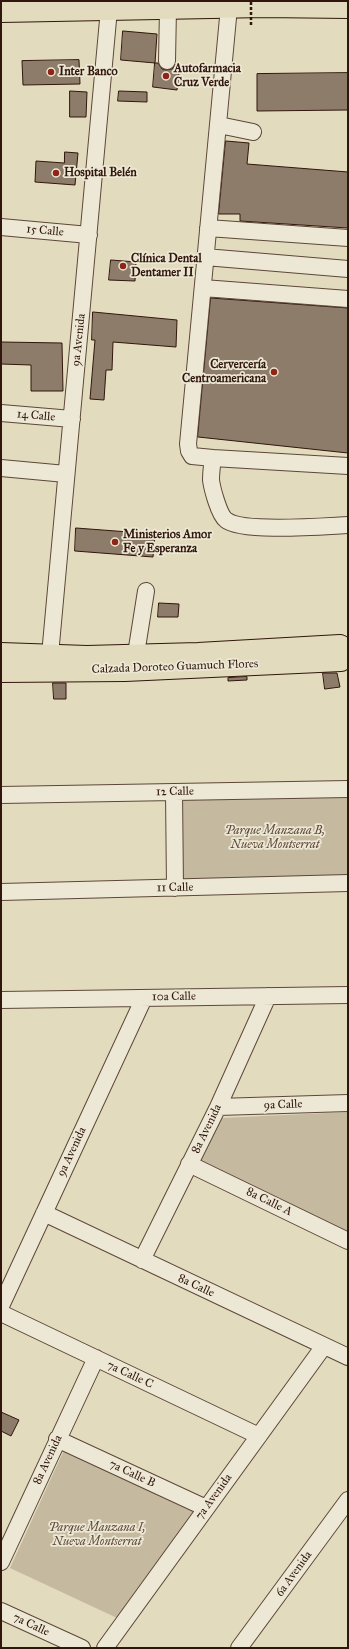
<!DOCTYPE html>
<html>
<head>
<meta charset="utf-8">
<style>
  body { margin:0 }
  #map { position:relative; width:349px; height:1649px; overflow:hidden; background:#e3dbbe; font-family:"IM FELL Great Primer",serif }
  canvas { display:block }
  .frame { position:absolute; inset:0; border:2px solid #30160c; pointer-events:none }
</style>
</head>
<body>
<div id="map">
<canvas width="349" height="1649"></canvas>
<div class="frame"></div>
</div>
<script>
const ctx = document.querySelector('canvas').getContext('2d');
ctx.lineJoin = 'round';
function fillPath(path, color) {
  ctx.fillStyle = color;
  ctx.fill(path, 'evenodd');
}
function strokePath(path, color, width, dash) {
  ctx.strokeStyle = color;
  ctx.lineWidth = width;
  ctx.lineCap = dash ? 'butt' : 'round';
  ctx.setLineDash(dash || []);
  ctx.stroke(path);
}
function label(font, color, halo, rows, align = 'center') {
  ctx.font = font + ' "IM FELL Great Primer",serif';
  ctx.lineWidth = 3.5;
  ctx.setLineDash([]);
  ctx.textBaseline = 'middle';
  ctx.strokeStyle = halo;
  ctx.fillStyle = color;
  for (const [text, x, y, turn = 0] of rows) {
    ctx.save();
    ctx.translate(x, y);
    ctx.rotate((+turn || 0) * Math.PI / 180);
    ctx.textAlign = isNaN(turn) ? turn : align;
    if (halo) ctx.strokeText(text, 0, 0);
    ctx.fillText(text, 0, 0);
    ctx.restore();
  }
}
fillPath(new Path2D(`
  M348 794V880L178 884 177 796Z
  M348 1112V1235L195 1165 222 1118Z
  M65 1448 197 1510 117 1618 10 1568Z`), '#c5baa0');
const building = new Path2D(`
  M123 31 157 34 155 63 121 60Z
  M79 60 80 84 23 85 22 61Z
  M155 63H158L162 69 166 70 172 69 176 64H180L177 90 153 87Z
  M348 73V110L257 111V74Z
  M70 91 87 92 86 117H70Z
  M119 91 147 92V102L118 101Z
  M226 141 249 143 247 164 348 172V228L240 221V214H219Z
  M65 152 78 153 75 185 35 182 36 161 64 163Z
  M111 260 136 262 135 281 109 280Z
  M211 298 348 308V453L198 437Z
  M93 312 177 320 176 347 113 342 112 370H106L104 400 90 399 95 340H92Z
  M1 342 62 343 63 391H31V365L1 364Z
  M76 528 155 534 153 557 75 551Z
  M159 603 179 604 178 617H158Z
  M323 673H337L340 687 325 689Z
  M247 677V680L228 681V678Z
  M53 683H66V699H54Z
  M1 1412 19 1420 11 1436 1 1431Z`);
fillPath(building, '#8d7c69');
strokePath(building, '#30160c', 1);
const minor = new Path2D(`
  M229 7 188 444 189 451 192 456 213 458C212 465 211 473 211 480 212 488 219 515 226 520 242 533 325 526 348 525
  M167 61 168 8
  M219 125 253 132
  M1 227 89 235
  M208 228 348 238
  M205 257 348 269
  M203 288 348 299
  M1 413 72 419
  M213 458 348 466
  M1 468 66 474
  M136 654 146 591
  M49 666 109 9
  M174 792 175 888
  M1 795 348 789
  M1 892 348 883
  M1 1000 348 995
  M218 1107 348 1103
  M189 1164 348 1241
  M44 1213 348 1357
  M142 1260 218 1107 268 996
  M1 1306 144 998
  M1 1313 259 1436
  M57 1439 206 1508
  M1 1562 96 1358
  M1 1611 82 1648
  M105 1648 324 1346
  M239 1648 348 1500`);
const major = new Path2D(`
  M1 653 87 656 198 653 340 645 348 649
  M1 672 125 671 341 661 348 656`);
const highway = new Path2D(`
  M1 11 264 6 348 7`);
strokePath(minor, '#5d4738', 18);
strokePath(major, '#30160c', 22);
strokePath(highway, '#30160c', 24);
strokePath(minor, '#ede8d5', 16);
strokePath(major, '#e3dbbe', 20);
strokePath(highway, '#e3dbbe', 22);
strokePath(new Path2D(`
  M251 25V1`), '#30160c', 2.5, [3, 2]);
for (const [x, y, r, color] of [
  [51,72,4,"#8f2418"],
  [166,76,4,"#8f2418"],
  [56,173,4,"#8f2418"],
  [123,266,4,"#8f2418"],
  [274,372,4,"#8f2418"],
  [115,542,4,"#8f2418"]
]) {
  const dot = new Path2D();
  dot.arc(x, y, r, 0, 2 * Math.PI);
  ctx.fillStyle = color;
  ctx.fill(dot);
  strokePath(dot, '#ede8d5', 1.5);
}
label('bold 12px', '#30160c', '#ede8d5', [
  ["Autofarmacia",174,69],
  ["Cruz Verde",174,83],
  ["Inter Banco",59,72],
  ["Hospital Belén",64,173],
  ["Clínica Dental",131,259],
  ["Dentamer II",131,273],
  ["Cervercería",266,365,"right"],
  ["Centroamericana",266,379,"right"],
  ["Ministerios Amor",123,535],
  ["Fe y Esperanza",123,549]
], 'left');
label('12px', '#30160c', '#ede8d5', [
  ["15 Calle",45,231,5],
  ["9a Avenida",79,340,-84],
  ["14 Calle",36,416,5],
  ["Calzada Doroteo Guamuch Flores",175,667,-2],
  ["12 Calle",175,792,-1],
  ["11 Calle",175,888,-1],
  ["10a Calle",174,997,-1],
  ["9a Calle",283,1105,-2],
  ["8a Avenida",207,1129,-64],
  ["9a Avenida",72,1152,-65],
  ["8a Calle A",269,1202,26],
  ["8a Calle",196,1286,25],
  ["7a Calle C",130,1375,25],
  ["8a Avenida",48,1460,-65],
  ["7a Calle B",132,1474,25],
  ["7a Avenida",214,1497,-54],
  ["6a Avenida",294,1574,-54],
  ["7a Calle",31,1625,25]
]);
label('italic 12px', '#5d4738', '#ede8d5', [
  ["Parque Manzana B,",275,831],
  ["Nueva Montserrat",275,845],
  ["Parque Manzana I,",97,1528],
  ["Nueva Montserrat",97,1542]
]);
</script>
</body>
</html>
